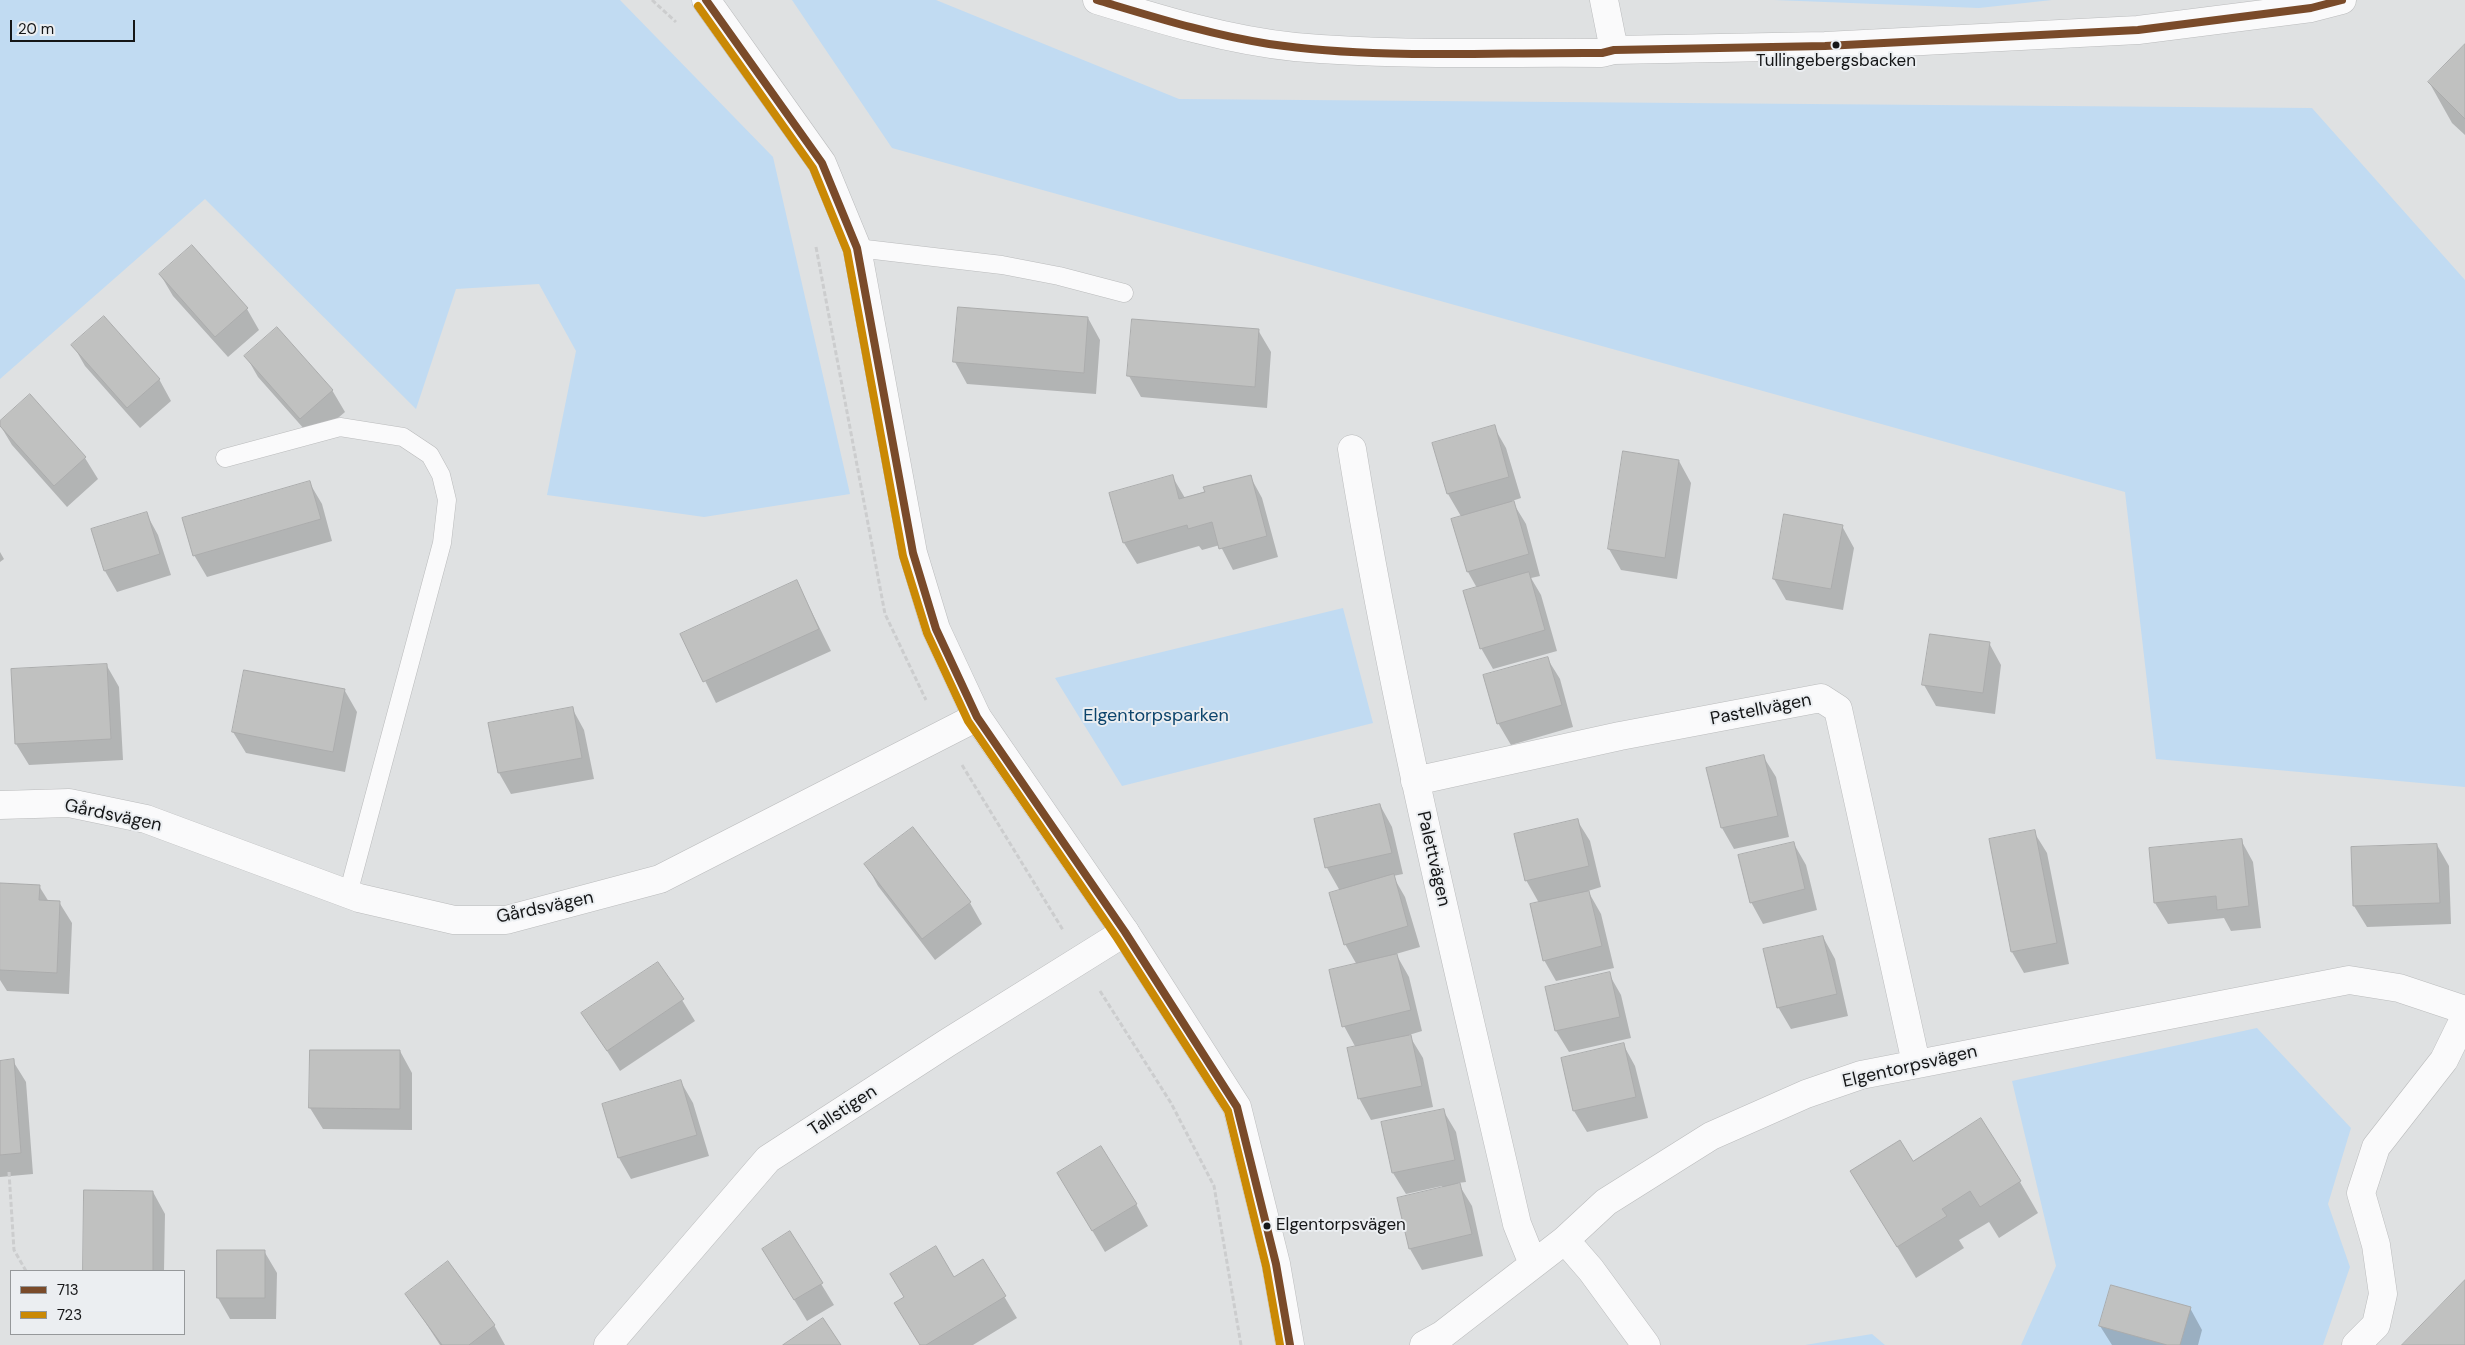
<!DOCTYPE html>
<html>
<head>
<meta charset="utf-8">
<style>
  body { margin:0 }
  #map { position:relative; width:2465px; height:1345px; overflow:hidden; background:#dfe1e2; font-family:"DM Sans",sans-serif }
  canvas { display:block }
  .legend { position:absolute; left:10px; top:1270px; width:175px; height:65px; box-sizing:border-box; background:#ebeef1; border:1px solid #95989a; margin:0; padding:6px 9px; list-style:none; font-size:15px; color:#151617 }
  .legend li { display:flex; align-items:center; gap:10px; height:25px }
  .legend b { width:25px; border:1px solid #95989a }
  .scale { position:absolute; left:10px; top:20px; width:125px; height:22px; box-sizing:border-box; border:2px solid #151617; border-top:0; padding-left:6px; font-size:15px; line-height:18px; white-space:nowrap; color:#151617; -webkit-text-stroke:4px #ebeef1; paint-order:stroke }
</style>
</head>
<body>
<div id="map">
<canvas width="2465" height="1345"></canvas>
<ul class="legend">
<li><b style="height:6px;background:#7a4b2a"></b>713</li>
<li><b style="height:6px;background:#ca8905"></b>723</li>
</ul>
<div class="scale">20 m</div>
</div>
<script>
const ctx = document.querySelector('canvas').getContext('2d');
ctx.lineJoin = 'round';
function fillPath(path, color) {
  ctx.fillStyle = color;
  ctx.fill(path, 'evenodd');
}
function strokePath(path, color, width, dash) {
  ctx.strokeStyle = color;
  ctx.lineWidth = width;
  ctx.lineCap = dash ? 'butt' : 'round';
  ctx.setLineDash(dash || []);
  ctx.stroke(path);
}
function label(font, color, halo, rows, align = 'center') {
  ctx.font = font + ' "DM Sans",sans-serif';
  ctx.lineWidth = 4;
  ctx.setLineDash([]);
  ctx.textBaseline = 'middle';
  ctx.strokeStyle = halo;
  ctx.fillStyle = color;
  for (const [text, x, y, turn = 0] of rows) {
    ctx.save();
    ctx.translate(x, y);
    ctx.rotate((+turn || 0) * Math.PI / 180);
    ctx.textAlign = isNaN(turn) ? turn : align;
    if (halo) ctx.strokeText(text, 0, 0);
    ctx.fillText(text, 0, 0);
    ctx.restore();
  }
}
fillPath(new Path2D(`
  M0 0H620L773 157 850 494 704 517 547 495 576 351 539 284 456 289 416 409 205 199 0 379Z
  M792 0H936L1179 99 2312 108 2465 280V787L2156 759 2125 492 892 148Z
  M1774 0H2052L1979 8Z
  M1343 608 1373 723 1122 786 1055 678Z
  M2257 1028 2351 1128 2328 1204 2350 1267 2323 1345H2021L2056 1266 2012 1081Z
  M1872 1334 1885 1345H1805Z`), '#c1dbf2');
fillPath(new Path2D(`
  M2465 46V135L2452 123 2429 82Z
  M160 274 247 309 259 330 228 357 173 296Z
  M1088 318 1100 340 1096 394 967 384 955 362Z
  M1258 330 1271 352 1267 408 1141 397 1129 376Z
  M73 345 159 379 171 401 140 428 85 366Z
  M246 356 332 390 345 412 313 439 258 377Z
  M30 396 85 458 98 479 67 507 12 445 0 425Z
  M1494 427 1506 448 1521 498 1512 501 1526 524 1540 576 1531 578 1541 595 1557 651 1493 669 1481 648 1477 588 1468 572 1462 518 1448 494 1434 444Z
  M1679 461 1691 483 1677 579 1621 570 1609 549Z
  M1172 476 1185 498 1250 476 1262 498 1278 557 1233 570 1220 545 1202 550 1199 546 1137 564 1124 543 1110 494Z
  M309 482 322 504 332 541 207 577 194 555Z
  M146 513 158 535 171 575 117 592 105 571 92 530Z
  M1842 526 1854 548 1843 610 1786 600 1774 579Z
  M0 552 4 559 0 562Z
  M797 582 831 651 716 703 682 634Z
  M1989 643 2001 665 1995 714 1936 706 1924 685Z
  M1547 658 1560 679 1573 727 1511 745 1498 723Z
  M107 666 119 687 123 760 29 765 16 744 12 671Z
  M345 691 357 712 345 772 246 753 233 732Z
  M572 708 584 730 594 779 511 794 499 773Z
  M1763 756 1776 777 1789 837 1734 849 1722 828 1708 769Z
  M1380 805 1392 827 1403 874 1393 876 1405 897 1420 947 1396 954 1409 977 1422 1031 1409 1035 1423 1058 1433 1107 1371 1120 1359 1098 1356 1048 1344 1026 1357 965 1345 944 1340 891 1327 868Z
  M1577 820 1590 841 1601 887 1588 891 1601 914 1614 968 1556 981 1544 960 1539 903 1526 880Z
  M913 829 970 903 982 924 935 960 878 886 866 864Z
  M2034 832 2047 853 2069 964 2024 973 2012 952Z
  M2241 840 2253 862 2261 928 2231 931 2224 918 2168 924 2155 903Z
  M1794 844 1806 865 1817 910 1763 924 1751 902Z
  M2437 845 2449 866 2451 924 2367 927 2354 906Z
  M0 884 39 886 49 902H59L72 923 69 994 7 991 0 980Z
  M1823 937 1835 959 1848 1016 1791 1029 1778 1007Z
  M1609 974 1621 995 1631 1038 1569 1052 1556 1031 1546 988Z
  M682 1000 695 1021 620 1071 583 1014Z
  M1623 1044 1635 1066 1648 1118 1587 1132 1574 1111Z
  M400 1051 412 1073V1130L323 1129 310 1108Z
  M13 1061 26 1082 33 1174 0 1177V1062Z
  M681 1082 693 1103 709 1156 631 1179 619 1158 603 1105Z
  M1443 1110 1456 1132 1466 1182 1458 1183 1472 1206 1483 1256 1422 1270 1410 1249 1398 1199 1443 1189 1442 1186 1406 1194 1393 1173Z
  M1913 1163 2020 1182 2038 1213 1999 1238 1989 1222 1959 1240 1964 1248 1916 1278 1870 1202Z
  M85 1191 153 1192 165 1214 164 1271H84Z
  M1071 1195 1136 1204 1148 1226 1105 1252Z
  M790 1233 834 1305 807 1321 776 1270Z
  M264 1251 277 1273 276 1319H230L218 1298Z
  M983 1261 1017 1318 973 1345H920L954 1279Z
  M407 1294 494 1325 505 1345H440Z
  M2190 1308 2202 1330 2198 1345H2112L2100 1326Z`), '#0003');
const building = new Path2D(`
  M2465 44V119L2428 82Z
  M192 245 248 308 215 337 159 274Z
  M958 307 1088 317 1084 373 953 362Z
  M104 316 160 379 127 408 71 345Z
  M1132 319 1259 329 1255 387 1127 376Z
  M277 327 333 390 300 419 244 356Z
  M30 394 86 457 54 486 0 426V421Z
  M1495 425 1509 477 1447 494 1432 443Z
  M1623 451 1679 460 1665 558 1608 549Z
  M1173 475 1179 499 1205 492 1203 487 1251 475 1267 536 1219 549 1212 522 1188 529 1187 525 1123 543 1109 493Z
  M310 481 321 519 193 556 182 518Z
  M1514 501 1529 554 1467 572 1451 519Z
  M147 512 160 554 104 571 91 529Z
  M1784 514 1843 525 1831 589 1773 579Z
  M1529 572 1545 630 1480 649 1463 591Z
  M797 580 819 629 703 682 680 634Z
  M1930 634 1990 642 1983 693 1922 685Z
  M1548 657 1562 705 1497 724 1483 675Z
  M107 664 111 739 15 744 11 669Z
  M244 670 345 689 333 752 232 732Z
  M573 707 582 758 498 773 488 723Z
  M1764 755 1778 816 1721 828 1706 768Z
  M1380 804 1392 853 1325 868 1314 819Z
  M1578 819 1589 866 1525 881 1514 834Z
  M913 827 971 902 922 939 864 864Z
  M2035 830 2057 943 2011 952 1989 839Z
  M2242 839 2249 906 2217 910 2216 896 2154 903 2149 848Z
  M1794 842 1805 889 1750 903 1738 855Z
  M2437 844 2440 903 2353 906 2351 847Z
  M1394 874 1408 926 1344 945 1329 893Z
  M0 883 40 885 39 900 60 901 57 973 0 970Z
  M1589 891 1602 946 1543 961 1530 904Z
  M1823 936 1837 994 1777 1008 1763 949Z
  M1397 954 1411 1010 1342 1027 1329 970Z
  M658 962 684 999 607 1051 581 1013Z
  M1610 972 1620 1017 1555 1031 1545 987Z
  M1411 1035 1422 1086 1358 1099 1347 1048Z
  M1624 1043 1636 1097 1573 1111 1561 1058Z
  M310 1050H400V1109L309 1108Z
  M14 1059 21 1153 0 1155V1061Z
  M681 1080 697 1135 618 1158 602 1104Z
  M1444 1109 1455 1160 1392 1173 1381 1122Z
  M1981 1118 2021 1181 1980 1207 1970 1191 1942 1209 1947 1216 1897 1247 1850 1171 1900 1140 1913 1161Z
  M1101 1146 1137 1204 1092 1231 1057 1173Z
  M1460 1183 1472 1234 1409 1249 1397 1198Z
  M84 1190 153 1191V1271H83Z
  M790 1231 823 1283 794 1300 762 1249Z
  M936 1246 954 1277 983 1259 1006 1296 926 1345H920L894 1303 904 1297 890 1274Z
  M217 1250H265V1298H217Z
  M448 1261 495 1325 469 1345H442L405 1294Z
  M2465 1280V1345H2402Z
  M2111 1285 2191 1307 2180 1345H2167L2099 1326Z
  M823 1318 841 1345H783Z`);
fillPath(building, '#c0c1c0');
strokePath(building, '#abacac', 1);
const service = new Path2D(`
  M857 248 1002 265 1059 276 1124 293
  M225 458 340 427 403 437 430 455 441 475 447 500 442 543 348 894`);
const minor = new Path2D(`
  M1097 0C1162 20 1227 40 1295 47 1397 56 1501 52 1602 53L1614 50 1825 46 2138 30 2311 8 2342 0
  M1604 0 1614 50
  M1352 449C1394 710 1458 967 1517 1224L1533 1264
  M1415 781 1620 736 1821 698 1838 709 1916 1063
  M0 805 69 803 146 819 359 898 454 920H506L660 879 977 717
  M1565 1240 1591 1270 1646 1345
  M608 1345 768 1159 947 1043 1125 932
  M1424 1345 1442 1335 1565 1240 1606 1202 1711 1136 1806 1094 1861 1075 2349 980 2399 988 2465 1010
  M2356 1345 2376 1325 2383 1294 2376 1245 2361 1193 2376 1147 2444 1060 2465 1017`);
const tertiary = new Path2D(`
  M706 0 822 163 857 248 913 553 936 629 977 717 1125 932 1237 1107 1276 1264 1290 1345`);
strokePath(service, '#babbbc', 19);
strokePath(minor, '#babbbc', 29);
strokePath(tertiary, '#babbbc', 29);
strokePath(new Path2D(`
  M652 0 676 22
  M816 247 885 614 926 700
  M962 765 1063 930
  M1100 991 1171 1103 1214 1186 1241 1345
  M9 1172 14 1250 26 1271`), '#cccdce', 3, [5, 2.5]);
strokePath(service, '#fafafb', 18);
strokePath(minor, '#fafafb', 28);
strokePath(tertiary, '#fafafb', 28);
strokePath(new Path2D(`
  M706 0 822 163 857 248 913 553 936 629 977 717 1125 932 1237 1107 1276 1264 1290 1345
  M1097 0C1154 17 1211 35 1269 44 1378 60 1492 52 1602 53L1614 50 1825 46 2138 30 2311 8 2342 0`), '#7a4b2a', 8);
strokePath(new Path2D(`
  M698 6 813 168 847 251 903 556 927 633 968 721 1117 938 1228 1111 1266 1266 1280 1345`), '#ca8905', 8);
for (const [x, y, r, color] of [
  [1836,45,4.5,"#151617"],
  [1267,1226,4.5,"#151617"]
]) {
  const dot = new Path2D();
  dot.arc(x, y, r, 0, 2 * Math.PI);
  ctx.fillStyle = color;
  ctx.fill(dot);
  strokePath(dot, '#ebeef1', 2);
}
label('17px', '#151617', '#ebeef1', [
  ["Tullingebergsbacken",1836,62],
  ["Elgentorpsvägen",1276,1226,"left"]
]);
label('18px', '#151617', '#ebeef1', [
  ["Pastellvägen",1761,710,-11],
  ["Gårdsvägen",113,816,12],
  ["Palettvägen",1433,859,77],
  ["Gårdsvägen",545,908,-12],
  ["Elgentorpsvägen",1910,1067,-13],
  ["Tallstigen",843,1111,-33]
]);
label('18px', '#0c446c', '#ebeef1', [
  ["Elgentorpsparken",1156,716]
]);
</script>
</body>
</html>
